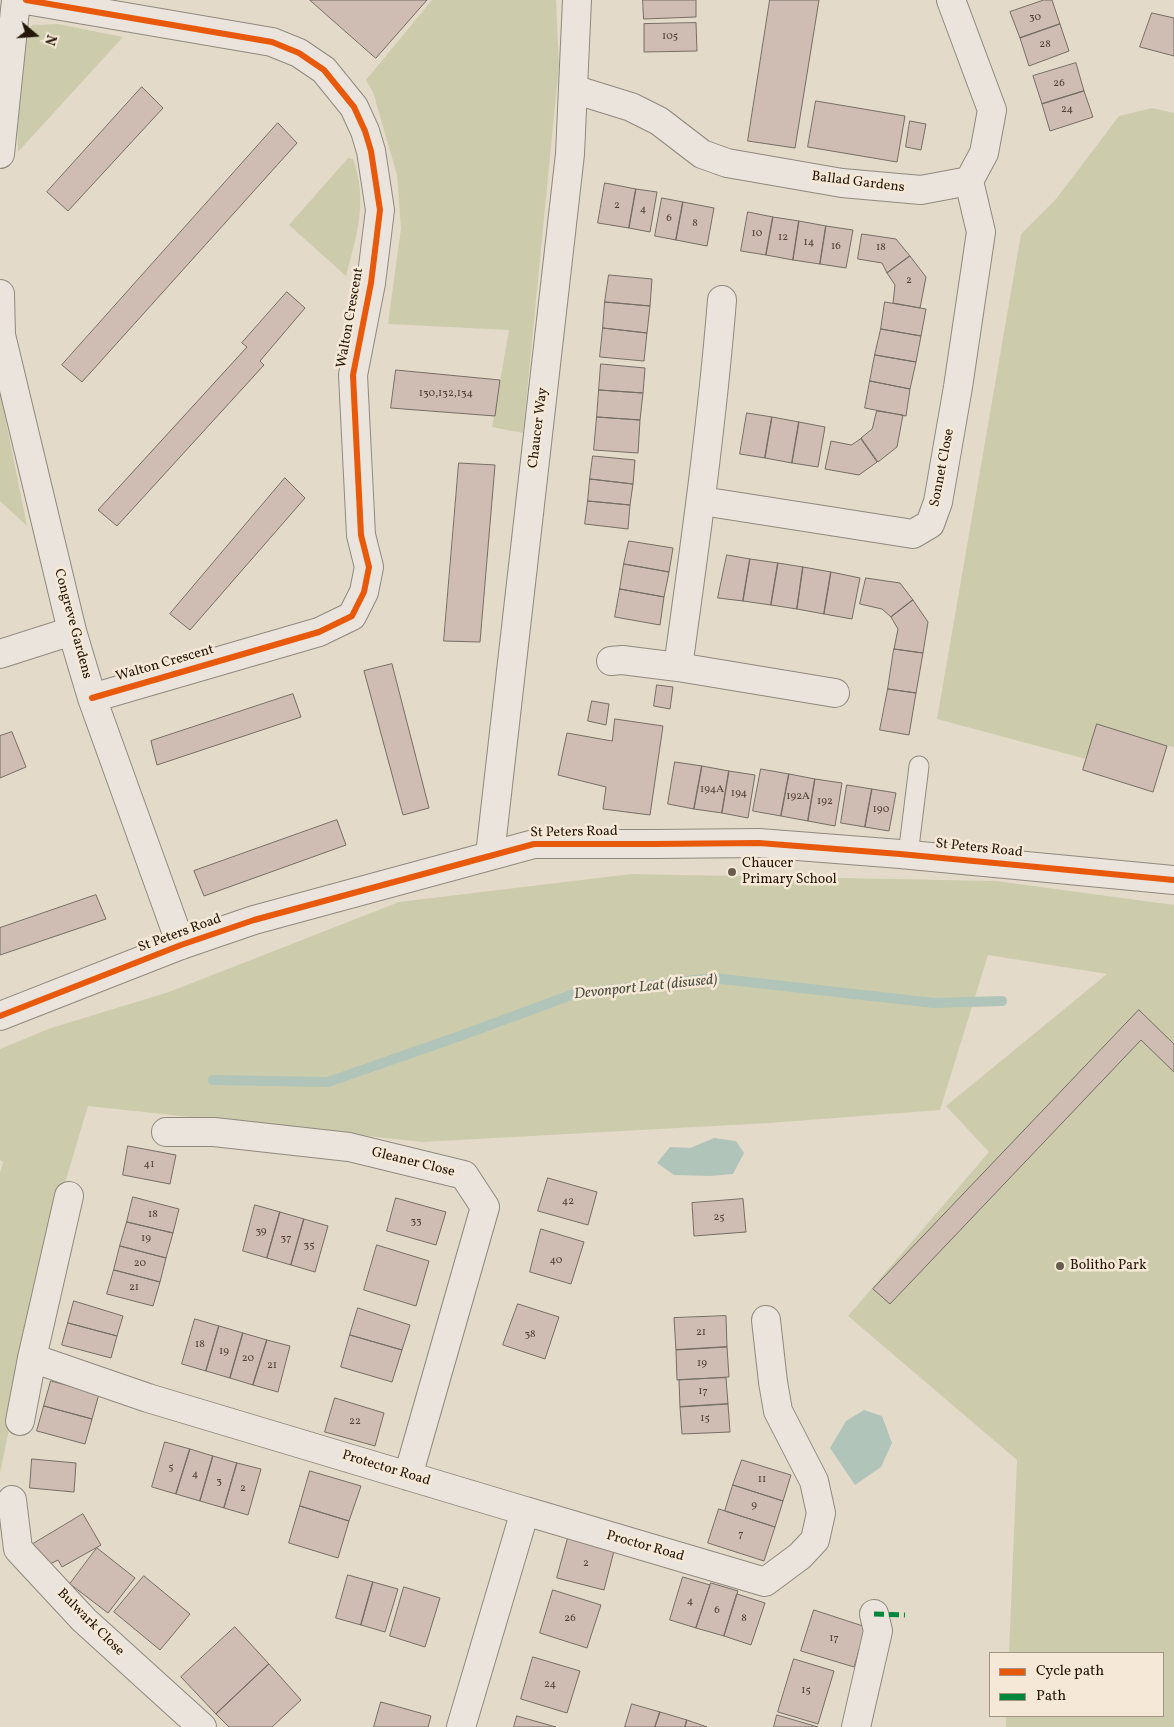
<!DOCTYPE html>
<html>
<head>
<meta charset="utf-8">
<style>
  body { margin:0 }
  #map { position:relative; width:1174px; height:1727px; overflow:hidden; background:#e4daca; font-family:Vollkorn,serif }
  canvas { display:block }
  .legend { position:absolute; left:989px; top:1652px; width:175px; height:65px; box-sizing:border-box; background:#f5e8d6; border:1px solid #a19483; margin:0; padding:6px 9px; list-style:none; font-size:15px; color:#241707 }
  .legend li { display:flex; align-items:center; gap:10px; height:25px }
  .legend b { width:25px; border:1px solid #a19483 }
  .north { position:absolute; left:10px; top:10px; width:50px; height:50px; -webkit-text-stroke:4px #f5e8d6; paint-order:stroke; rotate:108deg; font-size:14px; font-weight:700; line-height:20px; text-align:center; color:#241707 }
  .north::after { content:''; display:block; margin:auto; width:18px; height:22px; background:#241707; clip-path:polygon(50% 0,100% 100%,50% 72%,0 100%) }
</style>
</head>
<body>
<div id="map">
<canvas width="1174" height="1727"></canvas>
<ul class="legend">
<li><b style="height:6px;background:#e8590c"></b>Cycle path</li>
<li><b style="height:6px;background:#00873e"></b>Path</li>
</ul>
<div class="north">N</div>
</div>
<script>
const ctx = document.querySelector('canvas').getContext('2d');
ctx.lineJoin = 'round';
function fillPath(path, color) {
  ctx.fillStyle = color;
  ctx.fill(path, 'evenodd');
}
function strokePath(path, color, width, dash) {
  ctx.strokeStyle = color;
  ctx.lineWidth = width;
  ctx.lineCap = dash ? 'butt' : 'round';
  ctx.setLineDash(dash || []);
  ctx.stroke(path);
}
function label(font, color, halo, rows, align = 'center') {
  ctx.font = font + ' Vollkorn,serif';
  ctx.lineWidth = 5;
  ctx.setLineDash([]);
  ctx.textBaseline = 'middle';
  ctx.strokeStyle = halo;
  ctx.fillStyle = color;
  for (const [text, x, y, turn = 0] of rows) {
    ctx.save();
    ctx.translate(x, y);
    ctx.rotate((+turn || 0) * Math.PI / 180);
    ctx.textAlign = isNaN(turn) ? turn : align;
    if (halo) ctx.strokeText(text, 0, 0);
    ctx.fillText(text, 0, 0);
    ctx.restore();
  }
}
fillPath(new Path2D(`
  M432 0H556L559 65 523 433 492 427 509 330 388 324 401 228 397 175 373 92 366 80Z
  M58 24 123 37 18 152 17 128 21 83V46L32 25Z
  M1152 108 1174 113V747L1167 746 1097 725 1086 759 937 719 1021 234 1056 199 1119 116Z
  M348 158 353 159C368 201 357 235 346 276L289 225Z
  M0 392 27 526 0 501Z
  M631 874 996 881 1174 905V1727H1006V1716H1163V1653H1009L1017 1460 848 1316 989 1152 946 1106 1107 974 988 955 940 1110 769 1123 422 1142 88 1106 50 1233 0 1473V1173L3 1162 0 1160V1049L51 1028 169 992 399 902Z`), '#ccccac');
fillPath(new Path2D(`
  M714 1138 736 1141 744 1153 733 1174 710 1176 674 1175 657 1163 670 1147 690 1148Z
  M864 1410 882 1416 892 1443 881 1467 855 1485 830 1448 846 1421Z`), '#b0c4b9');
strokePath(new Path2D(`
  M213 1080 328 1082 457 1037 574 994 713 978 934 1003 1002 1001`), '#b0c4b9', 10);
const building = new Path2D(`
  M310 0H427L376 58Z
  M643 0H696V17L644 19Z
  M770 0H819L795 148 748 141Z
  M1044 0H1052L1060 24 1020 38 1010 12Z
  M1152 13 1174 18V56L1140 47Z
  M696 23 697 51 644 52V24Z
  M1060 24 1069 51 1029 66 1020 38Z
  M1076 63 1084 91 1042 104 1033 76Z
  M142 87 163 108 68 211 47 192Z
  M1084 91 1093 117 1050 131 1042 104Z
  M816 101 905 116 897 162 808 147Z
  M910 121 926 124 921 150 906 147Z
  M278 123 297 143 82 382 62 365Z
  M605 183 636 189 629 228 598 223Z
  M636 189 657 192 650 232 629 228Z
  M662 198 683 202 676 240 655 236Z
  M683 202 714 208 707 246 676 240Z
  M748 212 773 217 766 255 741 251Z
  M773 217 799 221 793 260 766 255Z
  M799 221 826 226 820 264 793 260Z
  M826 226 853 230 846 268 820 264Z
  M862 234 896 239 910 256 887 273 882 263 858 259Z
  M910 256 926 277 920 308 893 303 895 285 887 273Z
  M609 275 652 279 650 306 605 302Z
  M287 292 305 308 260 361 264 365 117 526 98 510 247 347 242 343Z
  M605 302 650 306 647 333 603 328Z
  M885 302 926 309 921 336 881 329Z
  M603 328 647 333 644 361 600 357Z
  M881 329 921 336 916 362 875 355Z
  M875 355 916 362 910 389 870 381Z
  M601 364 645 368 643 393 599 390Z
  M396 370 500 380 495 416 391 408Z
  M870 381 910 389 906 416 865 408Z
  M599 390 643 393 640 420 597 417Z
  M877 411 903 415 897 447 878 462 861 438 872 429Z
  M747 413 772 417 765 458 740 454Z
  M597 417 640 420 638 453 594 450Z
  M772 417 799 422 792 463 765 458Z
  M799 422 825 427 818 467 792 463Z
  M861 439 877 462 859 475 825 469 831 441 851 445Z
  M593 456 635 460 633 484 590 479Z
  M459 463 495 465 480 642 444 641Z
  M285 478 305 498 190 630 170 614Z
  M590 479 633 484 630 505 588 501Z
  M588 501 630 505 628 529 585 524Z
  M629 541 673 548 669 572 624 564Z
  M727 555 750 559 743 601 718 598Z
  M750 559 778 563 771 605 743 601Z
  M778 563 803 567 797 609 771 605Z
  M624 564 669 572 664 597 620 589Z
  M803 567 831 572 824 614 797 609Z
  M831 572 860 578 852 619 824 614Z
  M866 578 900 583 913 600 891 617 882 609 860 604Z
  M620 589 664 597 660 625 615 617Z
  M913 600 928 622 923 653 894 649 898 629 891 617Z
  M894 649 923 653 916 693 888 689Z
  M392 664 429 808 403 815 364 671Z
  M657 685 673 687 670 709 654 706Z
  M888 689 916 693 909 735 880 730Z
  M293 694 301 717 157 765 151 741Z
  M592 701 609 704 606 725 588 721Z
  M615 719 663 726 650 815 603 809 606 787 558 775 567 733 612 741Z
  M1097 724 1167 746 1153 792 1083 770Z
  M12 732 26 767 0 778V736Z
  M675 762 702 766 694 809 668 804Z
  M702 766 729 771 722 813 694 809Z
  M761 769 789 774 781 816 753 811Z
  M729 771 755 775 748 818 722 813Z
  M789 774 815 779 808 821 781 816Z
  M815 779 842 783 835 826 808 821Z
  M847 785 872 789 865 827 841 823Z
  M872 789 896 793 889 831 865 827Z
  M337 820 346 845 204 896 194 871Z
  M96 895 106 919 0 955V928Z
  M1139 1010 1174 1044V1072L1141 1040 890 1304 873 1289Z
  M128 1146 176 1155 170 1184 123 1175Z
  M548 1178 597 1192 588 1225 538 1211Z
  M133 1197 179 1209 173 1233 127 1222Z
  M396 1198 446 1212 436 1245 387 1231Z
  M743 1199 746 1232 694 1236 692 1203Z
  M255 1205 280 1212 267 1258 243 1251Z
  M280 1212 304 1219 291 1265 267 1258Z
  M304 1219 328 1226 315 1272 291 1265Z
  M127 1222 173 1233 166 1258 120 1246Z
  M541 1229 584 1242 571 1284 530 1272Z
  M377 1245 429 1261 416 1306 364 1290Z
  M120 1246 166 1258 160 1282 114 1270Z
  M114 1270 160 1282 153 1306 107 1294Z
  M74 1301 123 1316 117 1336 68 1323Z
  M518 1304 559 1317 545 1359 503 1345Z
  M358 1308 410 1325 402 1350 350 1335Z
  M726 1316 727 1347 676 1350 674 1318Z
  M195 1319 219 1326 206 1371 182 1364Z
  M68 1323 117 1336 111 1358 62 1345Z
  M219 1326 243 1333 230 1378 206 1371Z
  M243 1333 267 1340 253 1385 230 1378Z
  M350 1335 402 1350 392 1382 341 1367Z
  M267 1340 290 1346 278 1392 253 1385Z
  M727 1347 729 1377 677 1380 676 1350Z
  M726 1378 728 1404 680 1407 679 1380Z
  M51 1381 99 1394 92 1419 44 1406Z
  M335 1398 384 1413 375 1446 325 1432Z
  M728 1404 730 1432 682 1434 680 1407Z
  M44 1406 92 1419 85 1444 37 1431Z
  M165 1442 190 1449 176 1494 152 1487Z
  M190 1449 213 1456 200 1501 176 1494Z
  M213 1456 237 1463 224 1508 200 1501Z
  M32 1459 76 1463 74 1492 30 1488Z
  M742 1460 791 1475 783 1501 733 1485Z
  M237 1463 261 1469 248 1515 224 1508Z
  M310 1471 361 1486 349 1521 300 1506Z
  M733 1485 783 1501 775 1527 725 1511Z
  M300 1506 349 1521 338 1558 289 1543Z
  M719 1509 775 1527 764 1561 708 1543Z
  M83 1514 101 1545 62 1567 58 1560 46 1566 33 1544Z
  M568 1538 614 1551 604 1590 557 1578Z
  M97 1548 135 1578 108 1613 70 1584Z
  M348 1575 373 1582 361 1625 336 1618Z
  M144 1576 190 1614 160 1650 114 1612Z
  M683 1577 710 1585 696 1628 670 1620Z
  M373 1582 398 1589 385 1632 361 1625Z
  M711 1583 738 1591 724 1636 696 1628Z
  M404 1587 440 1598 425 1647 390 1636Z
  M553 1590 601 1605 587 1648 540 1633Z
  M737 1594 765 1603 751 1645 724 1636Z
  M814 1610 866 1627 854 1667 801 1651Z
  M235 1627 269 1664 216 1714 181 1677Z
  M533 1657 580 1671 567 1713 521 1699Z
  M794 1659 834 1671 818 1724 778 1712Z
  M269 1664 301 1700 272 1727H229L216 1714Z
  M381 1702 431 1716 428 1727H374Z
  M632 1704 660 1712 655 1727H625Z
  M660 1712 687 1720 685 1727H655Z
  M777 1715 818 1727H774Z
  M517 1716 556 1727H514Z
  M687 1720 707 1727H685Z`);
fillPath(building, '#cfbcb3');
strokePath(building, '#756e64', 1);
const service = new Path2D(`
  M908 855 919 766`);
const minor = new Path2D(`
  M26 0 272 42 299 53 324 70 354 107 365 131 371 151 380 210 371 283 353 375 361 535 369 567 364 592 352 616 319 632 92 698
  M951 0 992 110 984 153 969 181
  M573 89 631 107 659 121 702 154 727 163 842 183 921 190 969 181
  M0 154 16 0
  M0 294 1 335 72 631 92 698 181 945
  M702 501 913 534 930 524 938 502 958 387 981 232 969 181
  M0 654 72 631
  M611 661 622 660 678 667C695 545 712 423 722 300
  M678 667 835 693
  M490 855 570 154 577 0
  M166 1132H214L349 1147 464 1175 485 1207 408 1476
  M32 1358 148 1398 525 1511 461 1727
  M20 1421 32 1358 69 1196
  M12 1500 18 1549 84 1620 202 1727
  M525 1511 765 1582 800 1556 815 1540 821 1513 814 1481 778 1411 773 1382 766 1320
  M856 1727 878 1631 874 1614`);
const tertiary = new Path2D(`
  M0 1016 181 945 254 920 534 844H654L759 843 900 854 1174 880`);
strokePath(service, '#90897e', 21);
strokePath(minor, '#90897e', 30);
strokePath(tertiary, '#90897e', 30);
strokePath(service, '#eae4dd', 19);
strokePath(minor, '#eae4dd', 28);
strokePath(tertiary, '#eae4dd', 28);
strokePath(new Path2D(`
  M874 1614 905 1615`), '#00873e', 5, [10, 5]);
strokePath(new Path2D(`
  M26 0 272 42 299 53 324 70 354 107 365 131 371 151 380 210 371 283 353 375 361 535 369 567 364 592 352 616 319 632 92 698
  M0 1016 181 945 254 920 534 844H654L759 843 900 854 1174 880`), '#e8590c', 6);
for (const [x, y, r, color] of [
  [732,872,5,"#675b4b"],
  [1060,1266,5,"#675b4b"]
]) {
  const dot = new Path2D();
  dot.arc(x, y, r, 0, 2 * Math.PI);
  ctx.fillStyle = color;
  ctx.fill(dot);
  strokePath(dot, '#f5e8d6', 2);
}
label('11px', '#4f4032', null, [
  ["30",1035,18],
  ["105",670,37],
  ["28",1045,45],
  ["26",1059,84],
  ["24",1067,110],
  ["2",617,206],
  ["4",643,210],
  ["6",669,219],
  ["8",695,224],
  ["10",757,234],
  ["12",783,238],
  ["14",809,243],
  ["16",836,247],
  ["18",881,248],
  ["2",909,281],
  ["130,132,134",446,394],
  ["194A",712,790],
  ["194",739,794],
  ["192A",798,797],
  ["192",825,802],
  ["190",881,810],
  ["41",149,1165],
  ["42",568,1202],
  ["18",153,1215],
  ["25",719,1218],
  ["33",416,1222],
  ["39",261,1232],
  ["19",146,1239],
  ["37",286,1239],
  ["35",309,1246],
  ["40",556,1261],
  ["20",140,1264],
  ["21",134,1288],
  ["21",701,1333],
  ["38",530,1335],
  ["18",200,1345],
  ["19",224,1352],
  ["20",248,1359],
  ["19",702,1364],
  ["21",272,1366],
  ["17",703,1392],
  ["15",705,1419],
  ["22",355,1422],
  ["5",171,1468],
  ["4",195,1475],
  ["11",762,1480],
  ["3",219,1482],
  ["2",243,1489],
  ["9",754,1506],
  ["7",741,1535],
  ["2",586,1564],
  ["4",690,1602],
  ["6",717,1611],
  ["26",570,1619],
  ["8",744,1619],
  ["17",834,1639],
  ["24",550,1685],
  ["15",806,1691]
]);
label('14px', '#241707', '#f5e8d6', [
  ["Ballad Gardens",858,183,7],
  ["Walton Crescent",351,318,-80],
  ["Chaucer Way",539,428,-83],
  ["Sonnet Close",943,468,-79],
  ["Congreve Gardens",72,624,75],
  ["Walton Crescent",165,664,-16],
  ["St Peters Road",574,833,-1],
  ["St Peters Road",979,849,6],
  ["St Peters Road",180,934,-20],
  ["Gleaner Close",413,1163,14],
  ["Protector Road",386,1469,17],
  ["Proctor Road",645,1547,16],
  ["Bulwark Close",90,1623,45]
]);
label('14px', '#241707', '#f5e8d6', [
  ["Chaucer",742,864],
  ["Primary School",742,880],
  ["Bolitho Park",1070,1266]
], 'left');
label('italic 15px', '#4d5043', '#f5e8d6', [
  ["Devonport Leat (disused)",646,988,-6]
]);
</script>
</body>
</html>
